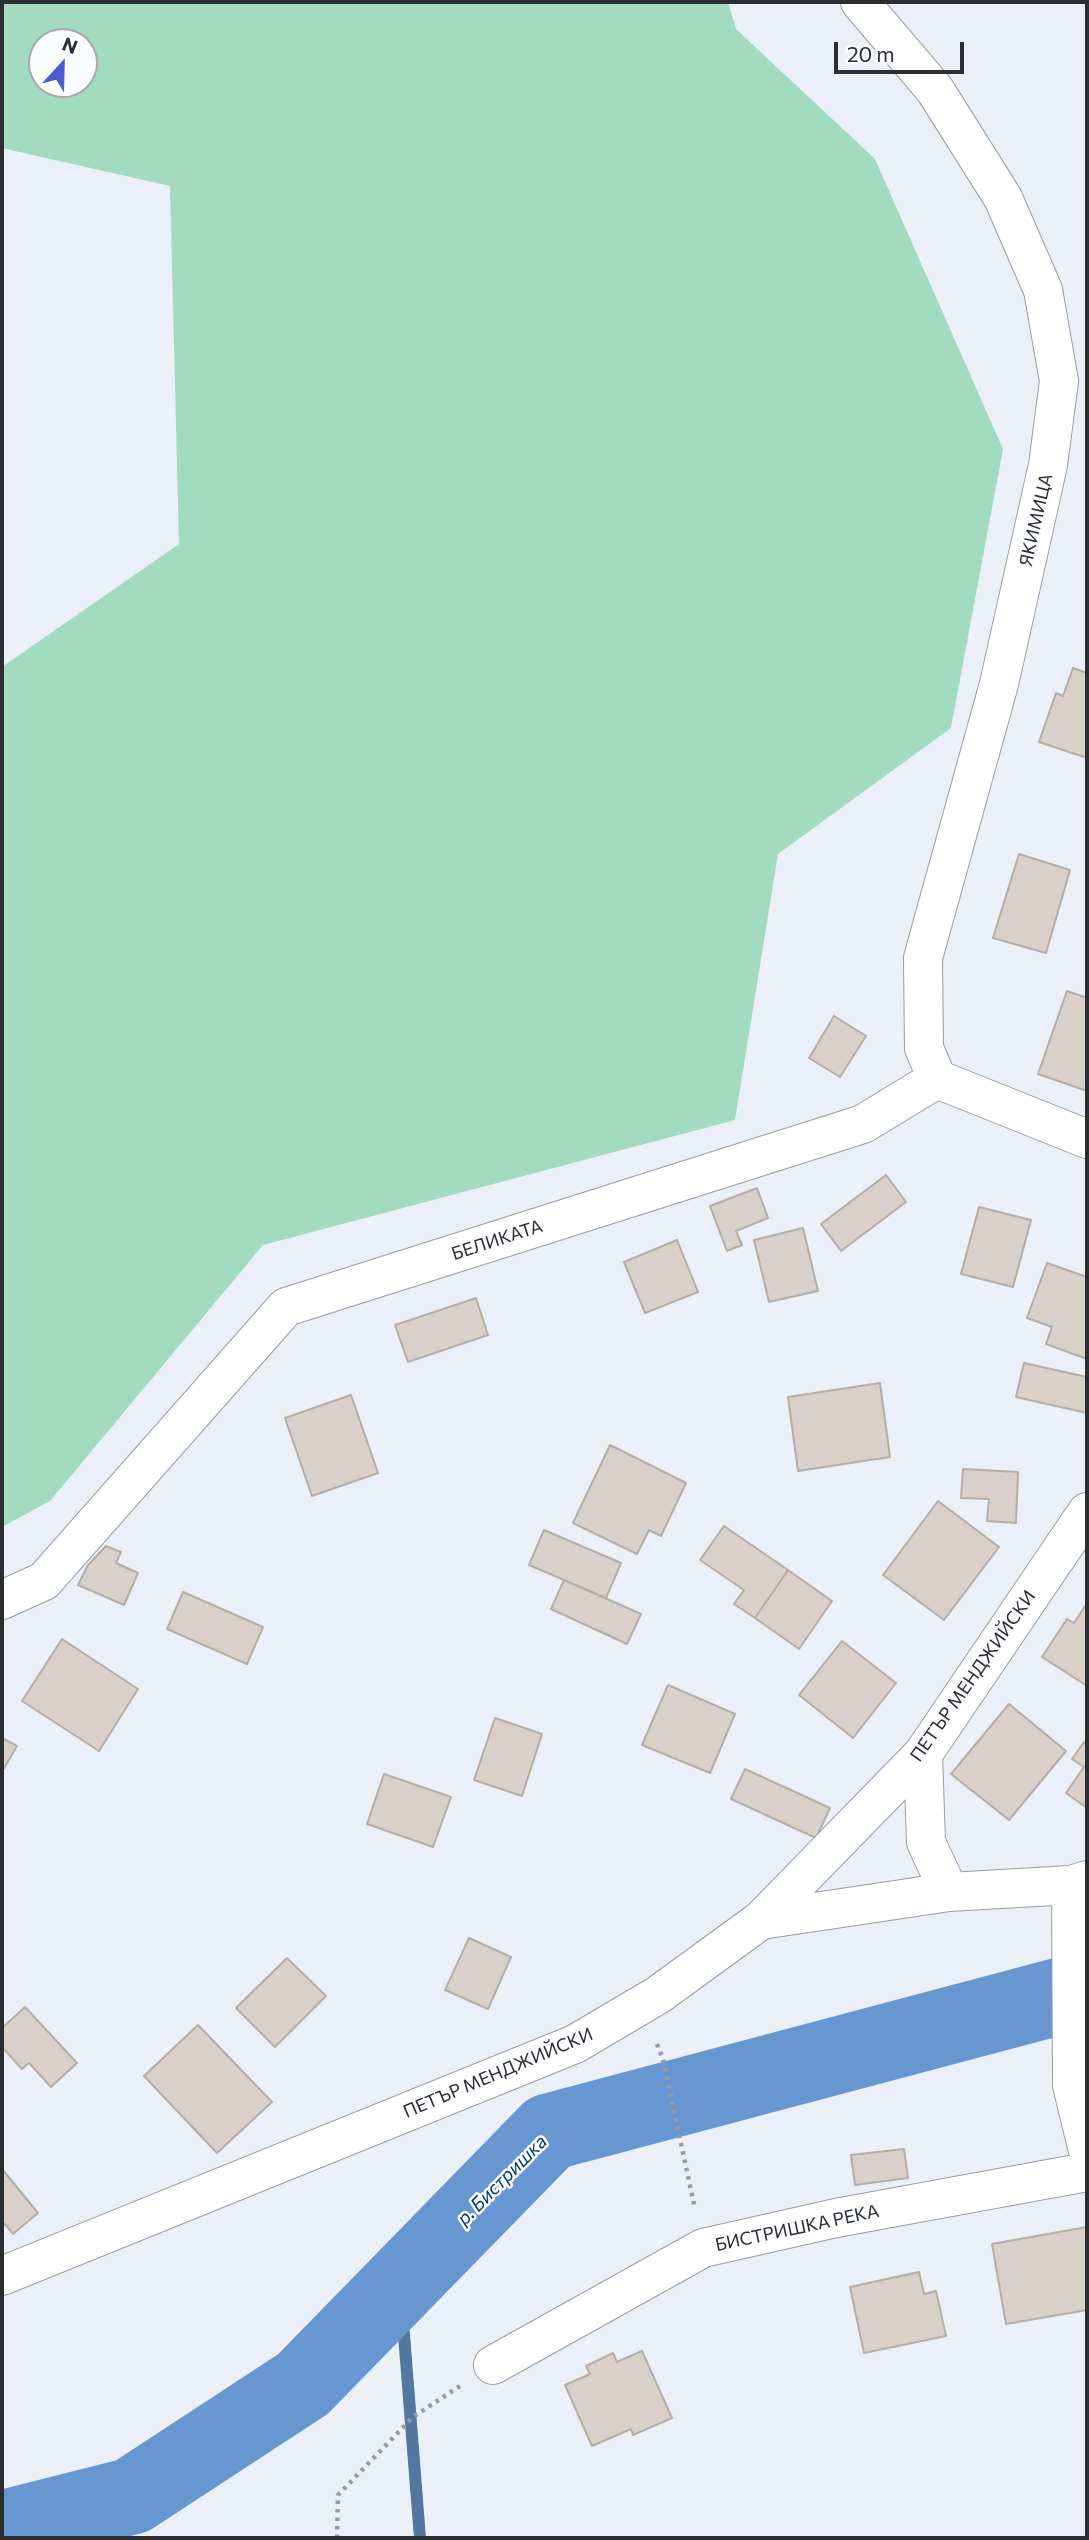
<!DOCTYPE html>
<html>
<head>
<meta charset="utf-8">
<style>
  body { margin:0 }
  #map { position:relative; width:1089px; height:2540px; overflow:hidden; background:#eaeff8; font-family:Commissioner,sans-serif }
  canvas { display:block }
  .frame { position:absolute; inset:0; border:4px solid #2b2d30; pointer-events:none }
  .north { position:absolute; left:28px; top:28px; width:70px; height:70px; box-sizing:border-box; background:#fbfcfe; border:2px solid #a8a9ac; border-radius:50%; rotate:22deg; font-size:19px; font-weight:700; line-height:28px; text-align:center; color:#2b2d30 }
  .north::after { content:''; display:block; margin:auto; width:24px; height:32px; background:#4c5cd1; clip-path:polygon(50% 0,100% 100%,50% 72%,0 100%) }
  .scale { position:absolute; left:834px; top:42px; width:130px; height:32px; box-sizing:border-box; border:4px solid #2b2d30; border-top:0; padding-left:9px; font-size:21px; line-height:24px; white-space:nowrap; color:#2b2d30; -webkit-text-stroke:5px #fbfcfe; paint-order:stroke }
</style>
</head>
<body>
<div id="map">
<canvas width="1089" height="2540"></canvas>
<div class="frame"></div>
<div class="north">N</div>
<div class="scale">20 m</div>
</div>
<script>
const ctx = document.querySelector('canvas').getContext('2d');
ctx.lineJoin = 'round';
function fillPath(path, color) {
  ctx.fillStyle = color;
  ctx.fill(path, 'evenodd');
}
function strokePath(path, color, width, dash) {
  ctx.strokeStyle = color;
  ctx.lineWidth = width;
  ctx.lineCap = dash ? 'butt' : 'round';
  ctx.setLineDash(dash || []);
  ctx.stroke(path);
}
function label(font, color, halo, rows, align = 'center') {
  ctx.font = font + ' Commissioner,sans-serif';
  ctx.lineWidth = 5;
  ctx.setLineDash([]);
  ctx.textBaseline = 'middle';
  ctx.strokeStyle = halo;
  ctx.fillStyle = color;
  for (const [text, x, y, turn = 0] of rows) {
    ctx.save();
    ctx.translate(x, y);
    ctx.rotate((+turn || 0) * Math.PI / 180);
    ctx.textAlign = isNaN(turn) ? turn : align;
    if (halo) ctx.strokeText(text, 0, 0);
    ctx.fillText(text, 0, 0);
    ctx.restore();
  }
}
fillPath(new Path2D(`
  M2 2H728L736 29 875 159 1003 449 951 728 778 854 735 1120 263 1245 50 1501 2 1527V667L179 544 170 186 2 148ZM42 42H84V84H42Z`), '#a2dbbf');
strokePath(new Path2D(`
  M400 2284 420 2538`), '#5477a0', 12);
strokePath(new Path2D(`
  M2 2529 132 2496 303 2384 549 2132 1087 1989`), '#6697d0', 77);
const building = new Path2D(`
  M1073 668 1087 673V758L1039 742 1056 693 1063 696Z
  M1019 854 1070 870 1046 953 993 938Z
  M1067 991 1087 998V1091L1038 1074Z
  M834 1016 866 1036 840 1077 809 1058Z
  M886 1175 906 1202 841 1251 821 1224Z
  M757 1188 768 1218 736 1231 742 1245 727 1251 710 1206Z
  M979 1207 1031 1220 1013 1287 961 1274Z
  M803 1228 818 1291 769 1302 754 1240Z
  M677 1240 698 1292 645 1313 624 1262Z
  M1047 1263 1087 1277V1359L1046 1344 1052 1327 1027 1318Z
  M476 1298 488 1335 408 1362 395 1325Z
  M1024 1363 1087 1377V1413L1016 1397Z
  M880 1383 890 1457 798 1471 788 1397Z
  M351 1395 378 1473 312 1496 285 1418Z
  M610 1445 686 1483 661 1536 649 1530 637 1554 573 1523Z
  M963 1469 1018 1472 1016 1523 987 1521 989 1499 961 1498Z
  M938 1501 999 1547 944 1620 883 1575Z
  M724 1526 788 1570 755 1618 734 1604 744 1590 700 1560Z
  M544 1530 621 1563 606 1598 529 1565Z
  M106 1546 121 1552 116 1563 138 1573 124 1605 78 1585 88 1565Z
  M788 1570 832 1601 799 1649 755 1618Z
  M564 1580 641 1614 627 1644 551 1609Z
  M183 1592 263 1627 247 1664 167 1629Z
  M1087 1603V1686L1042 1657 1067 1619 1074 1623Z
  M62 1639 138 1689 99 1751 22 1701Z
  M842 1641 896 1683 853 1738 799 1695Z
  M668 1685 735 1714 710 1773 642 1745Z
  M1009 1704 1066 1751 1009 1820 951 1774Z
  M495 1718 542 1734 522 1796 474 1780Z
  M2 1738 17 1746 2 1772Z
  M1084 1742 1087 1745V1808L1066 1793 1084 1767 1072 1759Z
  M745 1769 830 1808 816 1838 731 1799Z
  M384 1774 451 1797 433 1847 367 1824Z
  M469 1938 511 1957 488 2009 445 1990Z
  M287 1958 326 1996 275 2047 236 2008Z
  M25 2007 77 2063 51 2087 29 2063 22 2069 2 2047V2028Z
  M198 2025 272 2102 217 2153 144 2076Z
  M904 2149 908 2178 855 2185 851 2155Z
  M2 2169 38 2213 13 2234 5 2224 2 2227Z
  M1087 2227V2310L1006 2324 992 2244Z
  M919 2272 924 2294 936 2291 946 2336 864 2353 850 2287Z
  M642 2351 672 2418 633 2435 631 2429 592 2446 565 2385 590 2374 586 2366 613 2353 617 2362Z`);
fillPath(building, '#d9d0ca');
strokePath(building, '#b6ada7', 2);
const minor = new Path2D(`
  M2 1600 44 1581 286 1307 863 1124 937 1079
  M923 1754 926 1842 949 1892
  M1071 1885 1072 2085 1087 2147
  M761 1920 949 1892 1071 1885 1087 1880
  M2 2276 575 2044 658 1995 761 1920 923 1754 1087 1512
  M493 2365 703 2248 836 2218 1087 2172`);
const tertiary = new Path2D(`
  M860 2 935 90 1003 198 1043 290 1059 381 1048 465 999 684 923 958 924 1048 937 1079 1087 1139`);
strokePath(minor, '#989da5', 40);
strokePath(tertiary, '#989da5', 40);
strokePath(new Path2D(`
  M657 2044 663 2059 695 2209
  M337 2538 338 2495 413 2417 460 2386`), '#979ba1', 4.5, [3.5, 5]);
strokePath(minor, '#fff', 38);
strokePath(tertiary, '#fff', 38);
label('18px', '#2b2d30', '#fbfcfe', [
  ["ЯКИМИЦА",1036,520,-77],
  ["БЕЛИКАТА",497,1240,-18],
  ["ПЕТЪР МЕНДЖИЙСКИ",973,1676,-55],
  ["ПЕТЪР МЕНДЖИЙСКИ",498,2073,-23],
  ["БИСТРИШКА РЕКА",797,2228,-12]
]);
label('italic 19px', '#02396d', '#fbfcfe', [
  ["р. Бистришка",502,2180,-45]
]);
</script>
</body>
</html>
